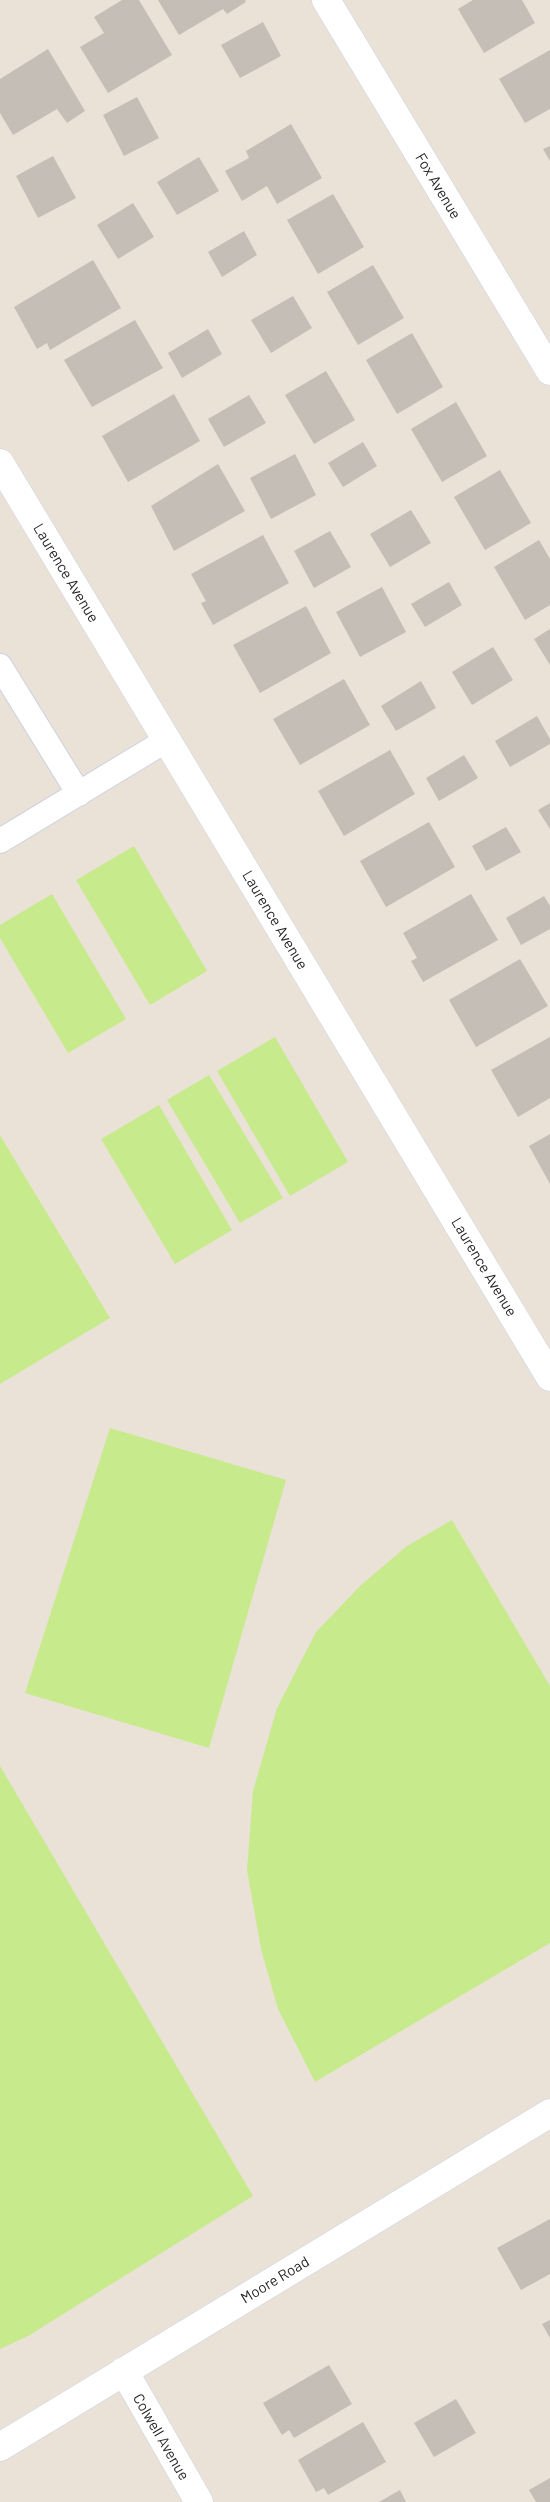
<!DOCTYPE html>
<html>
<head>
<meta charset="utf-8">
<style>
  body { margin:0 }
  canvas { display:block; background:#eae1d7 }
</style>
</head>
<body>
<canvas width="550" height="2502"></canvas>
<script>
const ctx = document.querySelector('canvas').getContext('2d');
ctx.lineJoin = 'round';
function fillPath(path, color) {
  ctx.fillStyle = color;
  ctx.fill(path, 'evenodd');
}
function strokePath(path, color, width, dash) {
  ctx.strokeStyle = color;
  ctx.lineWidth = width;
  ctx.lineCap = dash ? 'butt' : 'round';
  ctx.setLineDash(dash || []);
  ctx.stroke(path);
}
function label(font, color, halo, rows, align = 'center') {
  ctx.font = font + ' Barlow,sans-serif';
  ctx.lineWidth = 4;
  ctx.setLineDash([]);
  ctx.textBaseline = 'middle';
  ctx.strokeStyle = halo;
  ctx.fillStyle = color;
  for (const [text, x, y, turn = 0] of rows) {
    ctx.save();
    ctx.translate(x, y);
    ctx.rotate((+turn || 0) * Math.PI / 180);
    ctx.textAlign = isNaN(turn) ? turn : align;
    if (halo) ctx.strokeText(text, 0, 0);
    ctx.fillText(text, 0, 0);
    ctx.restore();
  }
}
fillPath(new Path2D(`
  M134 846 207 971 150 1005 76 880Z
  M52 894 126 1019 68 1053 0 938V925Z
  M275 1037 348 1162 290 1196 217 1071Z
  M209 1075 283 1198 240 1223 167 1100Z
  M159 1105 232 1230 175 1264 101 1139Z
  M0 1135 110 1318 0 1384Z
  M110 1428 286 1480 209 1748 25 1693Z
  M452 1520 550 1686V1943L315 2082 278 2009 261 1949 247 1870 253 1791 277 1708 316 1632 361 1585 407 1546Z
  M0 1766 253 2196 28 2336 0 2349Z`), '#c7eb8c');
fillPath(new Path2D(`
  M122 0H139L172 55 108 93 80 47 104 33 94 17Z
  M158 0H245L246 2 227 14 223 9 179 35Z
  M473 0H522L535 23 484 53 458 9Z
  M263 22 281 56 240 78 221 45Z
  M48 49 85 111 67 123 57 109 13 135 0 113V79Z
  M550 50V109L525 123 499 79Z
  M137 97 159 138 124 156 103 115Z
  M291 124 322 178 277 204 267 186 242 201 225 171 249 158 246 151Z
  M550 146V161L543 149Z
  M53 156 76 198 38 218 16 176Z
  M199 157 219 191 177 215 157 182Z
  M333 194 364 247 318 274 287 220Z
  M133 203 154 237 118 259 97 225Z
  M244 231 257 255 222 277 208 252Z
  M93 260 121 308 50 350 47 343 37 349 14 307Z
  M373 265 404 318 358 345 327 292Z
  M293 296 312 328 271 353 251 320Z
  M135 320 163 368 92 407 64 360Z
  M208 329 222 354 182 378 168 353Z
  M412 333 443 387 397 414 366 360Z
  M326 371 355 420 314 444 285 395Z
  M174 394 200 441 128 482 102 436Z
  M249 395 266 423 224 447 208 419Z
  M456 402 487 456 442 482 411 429Z
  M363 442 377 466 343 487 328 463Z
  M295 454 316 495 271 519 250 478Z
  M218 464 245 511 174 551 151 506Z
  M500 470 531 523 485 550 454 497Z
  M411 510 431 543 390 567 370 534Z
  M330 531 351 567 314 588 294 551Z
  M263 535 289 583 213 625 201 603 206 601 191 574Z
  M539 540 550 559V605L525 620 494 567Z
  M449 582 462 605 425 627 411 604Z
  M382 587 406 632 360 657 336 612Z
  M306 606 331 653 260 693 233 645Z
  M550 629V665L534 639Z
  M493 647 513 680 472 705 452 672Z
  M344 679 370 725 300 765 273 719Z
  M421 681 436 708 396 731 381 706Z
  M537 716 550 739V744L510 767 495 741Z
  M390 750 415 794 344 836 318 791Z
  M464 755 478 778 439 801 426 778Z
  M550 803V829L538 810Z
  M429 822 455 867 386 907 360 861Z
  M506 827 521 852 486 871 472 846Z
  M471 894 498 940 423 982 411 961 417 958 403 933Z
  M544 896 550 906V929L521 945 506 918Z
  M520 959 548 1006 476 1047 449 1000Z
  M550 1037V1098L518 1117 491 1070Z
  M550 1134V1184L529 1146Z
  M550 2219V2274L521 2290 497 2248Z
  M550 2320V2338L542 2324Z
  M329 2365 352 2404 294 2438 289 2430 282 2435 263 2403Z
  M456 2399 476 2433 434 2457 414 2423Z
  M363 2422 386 2462 328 2495 324 2488 316 2492 298 2460Z
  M550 2478V2502H536L529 2490Z
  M400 2490 406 2502H379Z`), '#c5beb7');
const lane = new Path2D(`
  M0 666 79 794
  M0 841 167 740`);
const street = new Path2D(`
  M326 0 550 371
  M0 463 550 1377
  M124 2371 199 2502`);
const secondary = new Path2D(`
  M0 2447 550 2113`);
strokePath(lane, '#ccd1e1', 26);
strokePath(street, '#ccd1e1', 29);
strokePath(secondary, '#ccd1e1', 29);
strokePath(lane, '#fff', 24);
strokePath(street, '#fff', 28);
strokePath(secondary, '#fff', 28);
label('15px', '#262626', '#fff', [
  ["Fox Avenue",438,186,59],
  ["Laurence Avenue",66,573,59],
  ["Laurence Avenue",275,920,59],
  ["Laurence Avenue",484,1267,59],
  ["Moore Road",275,2280,-31],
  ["Colwell Avenue",161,2437,60]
]);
</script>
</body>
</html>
